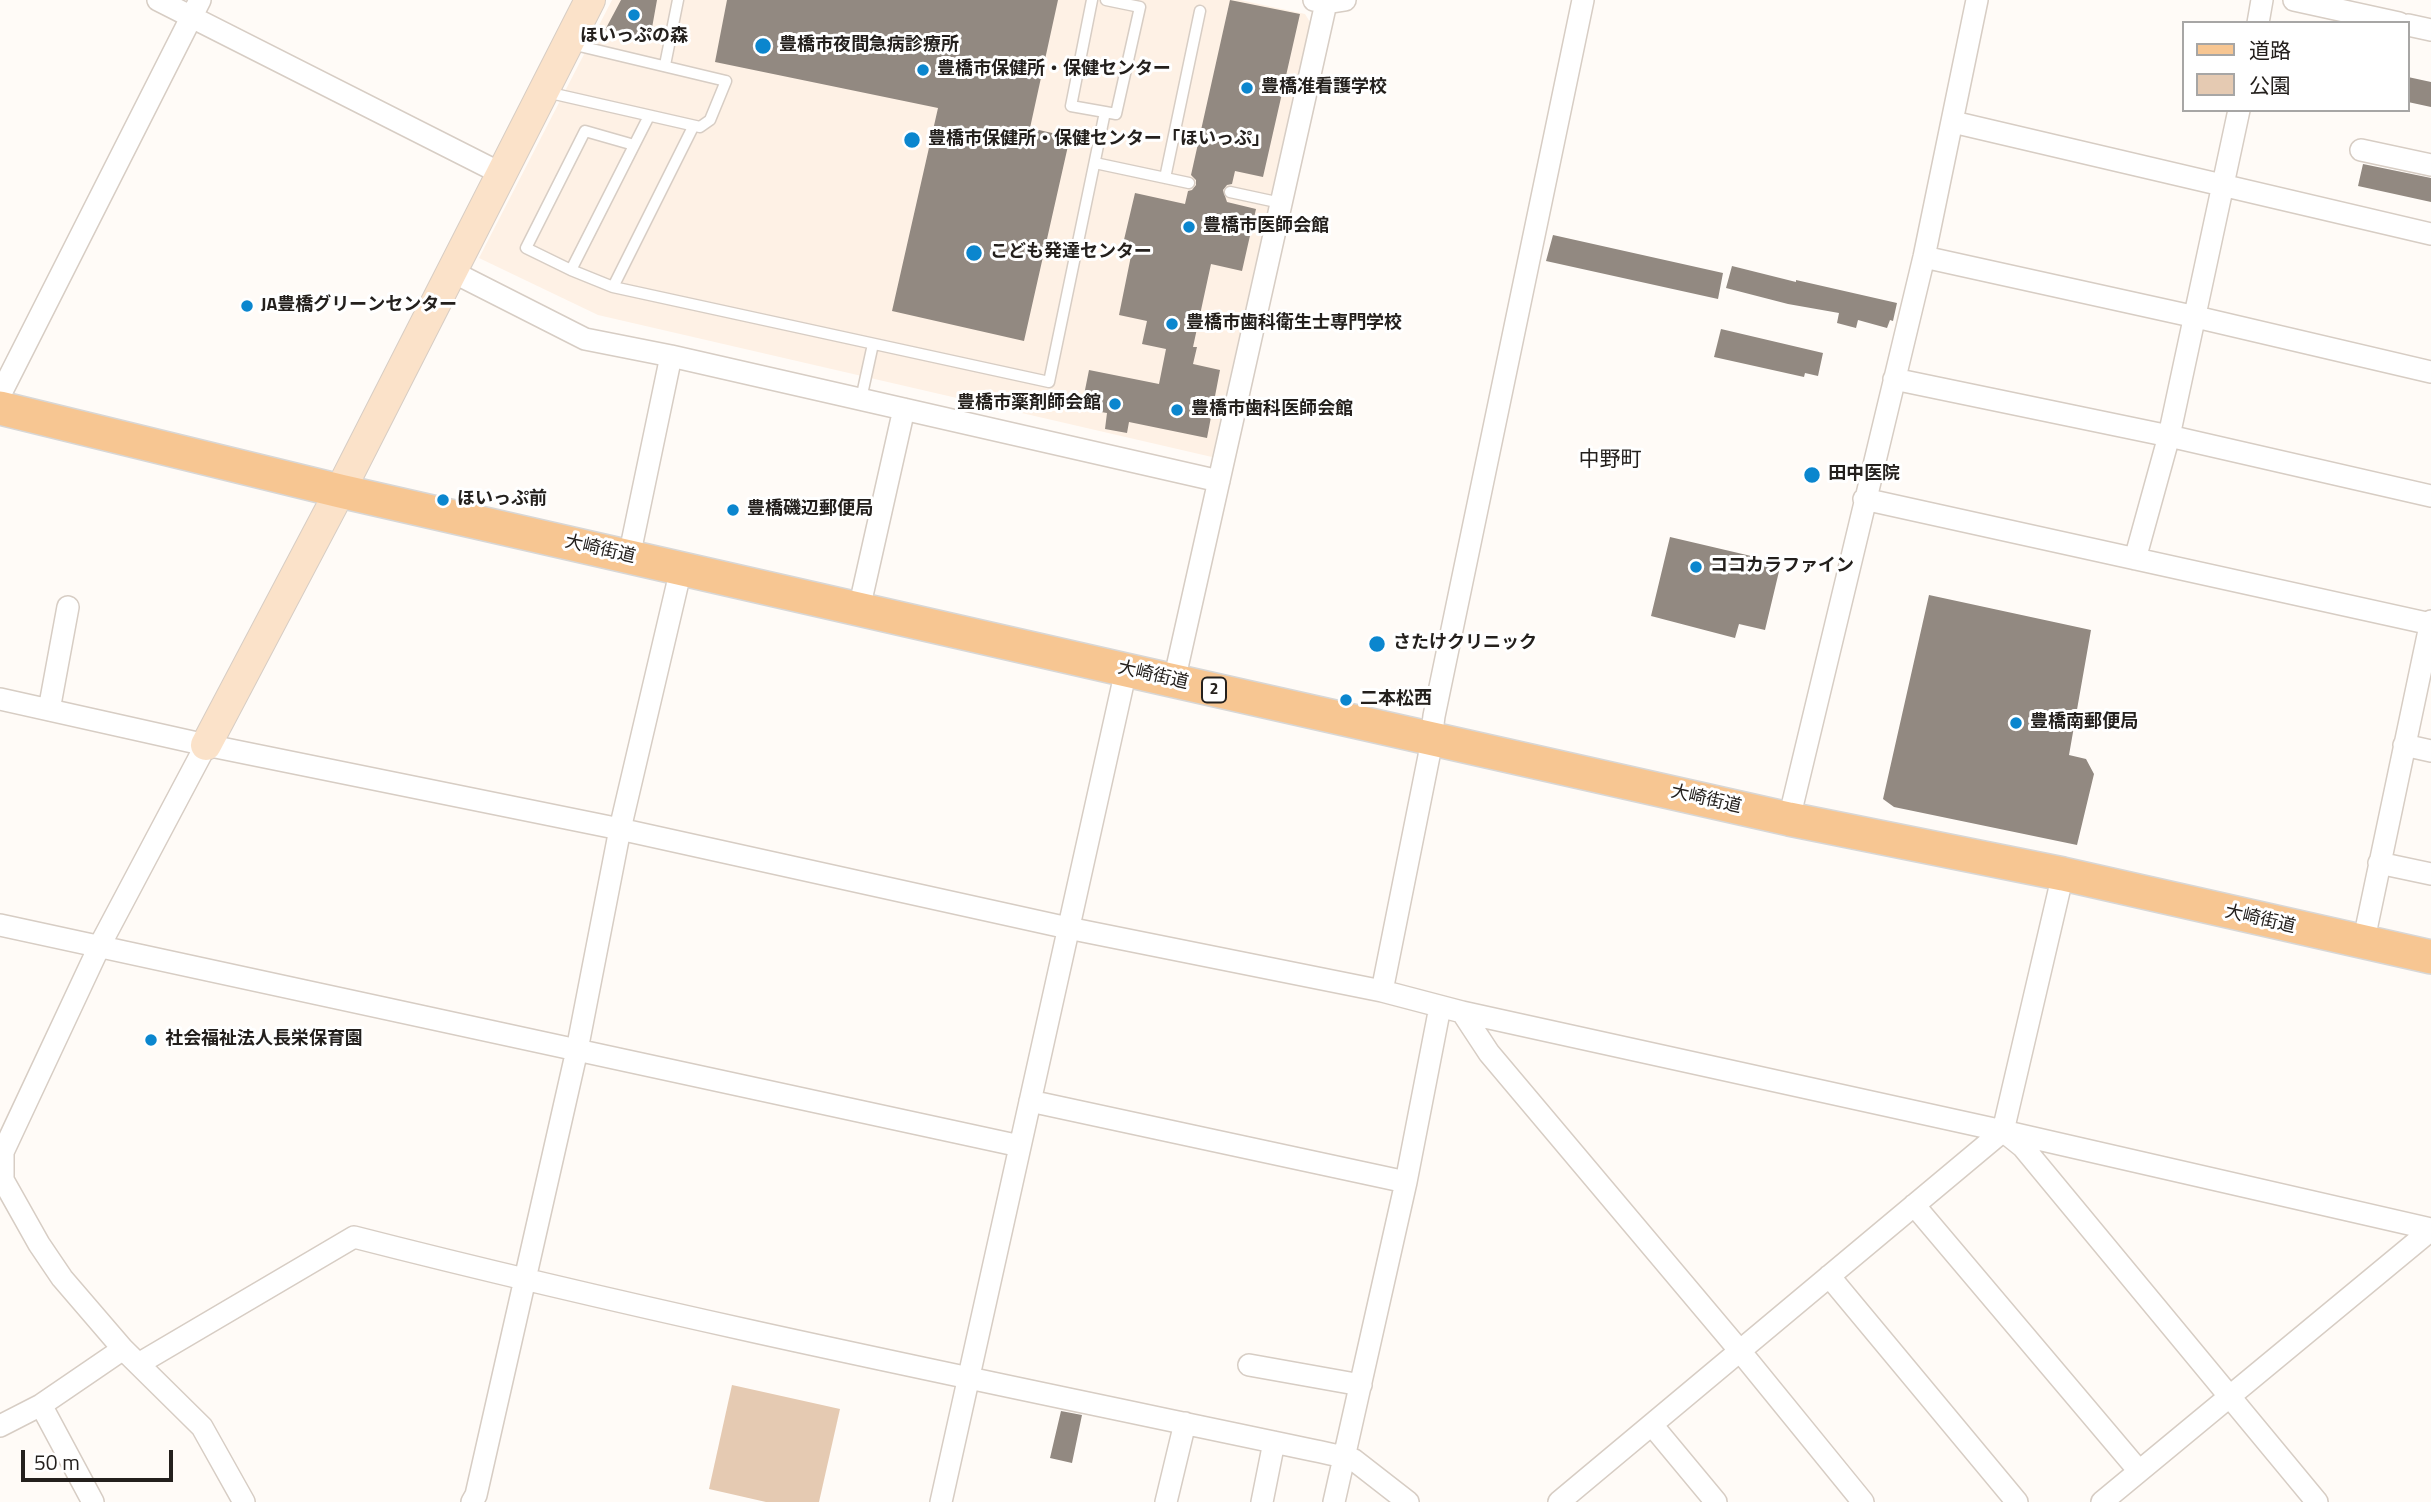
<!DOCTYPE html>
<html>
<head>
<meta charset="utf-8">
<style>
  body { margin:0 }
  #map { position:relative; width:2431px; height:1502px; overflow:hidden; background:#fffbf7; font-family:"Titillium Web","Noto Sans JP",sans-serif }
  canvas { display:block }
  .legend { position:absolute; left:2182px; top:21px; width:228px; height:91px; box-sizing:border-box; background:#fff; border:2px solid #a7a6a5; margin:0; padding:9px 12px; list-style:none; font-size:21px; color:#24201d }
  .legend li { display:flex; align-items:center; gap:14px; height:35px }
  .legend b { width:35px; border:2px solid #a7a6a5 }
  .scale { position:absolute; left:21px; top:1450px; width:152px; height:32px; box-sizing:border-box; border:4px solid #24201d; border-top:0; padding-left:9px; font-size:21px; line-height:24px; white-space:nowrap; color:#24201d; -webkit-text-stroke:5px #fff; paint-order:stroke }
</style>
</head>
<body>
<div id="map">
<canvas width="2431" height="1502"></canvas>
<ul class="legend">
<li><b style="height:9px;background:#f7c692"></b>道路</li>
<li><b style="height:19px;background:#e5cab2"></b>公園</li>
</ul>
<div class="scale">50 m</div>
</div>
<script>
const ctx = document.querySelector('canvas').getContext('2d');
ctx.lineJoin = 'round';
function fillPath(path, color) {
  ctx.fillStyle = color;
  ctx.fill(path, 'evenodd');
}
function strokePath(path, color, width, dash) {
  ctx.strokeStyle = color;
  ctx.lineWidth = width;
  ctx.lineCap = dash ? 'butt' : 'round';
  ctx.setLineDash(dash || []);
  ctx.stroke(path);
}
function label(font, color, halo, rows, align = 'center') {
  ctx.font = font + ' "Titillium Web","Noto Sans JP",sans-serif';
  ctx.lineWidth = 6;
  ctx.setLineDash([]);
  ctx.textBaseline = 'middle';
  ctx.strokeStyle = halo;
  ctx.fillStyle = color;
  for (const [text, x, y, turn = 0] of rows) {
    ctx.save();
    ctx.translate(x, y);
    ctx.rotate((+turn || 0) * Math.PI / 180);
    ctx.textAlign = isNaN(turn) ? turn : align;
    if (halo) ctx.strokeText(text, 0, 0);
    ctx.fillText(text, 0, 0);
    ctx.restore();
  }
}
fillPath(new Path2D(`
  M612 0H1240L1305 14 1310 22 1212 457 598 315 479 258Z`), '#fef1e5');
fillPath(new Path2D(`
  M732 1385 840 1409 819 1502H766L709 1489Z`), '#e5cab2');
fillPath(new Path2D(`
  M621 0H657L650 39 605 30Z
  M727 0H1058L1030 128 1070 137 1024 341 892 311 938 108 715 62Z
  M1230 0 1300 14 1263 177 1235 171 1232 184 1227 185 1223 190 1227 202 1256 209 1242 271 1211 264 1193 347H1197L1193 364 1220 370 1207 438 1129 422 1127 433 1105 429 1107 413 1095 411 1098 397 1084 395 1089 370 1159 384 1166 349 1142 344 1147 321 1119 315 1133 246 1123 244 1135 193 1185 204 1188 191 1192 190 1196 185V180L1191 175Z
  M2408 77 2431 82V107L2408 102Z
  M2363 164 2431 178V202L2358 186Z
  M1553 235 1723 273 1718 299 1546 261Z
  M1732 266 1796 282V280L1897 303 1893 321 1890 320 1887 328 1858 320 1856 328 1837 323 1839 313 1788 304 1726 288Z
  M1721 329 1823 353 1818 376 1805 373 1804 377 1714 357Z
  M1670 537 1781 563 1765 630 1739 624 1735 638 1651 616Z
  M1929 595 2091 630 2069 755 2086 759 2094 774 2077 845 1894 807 1883 799Z
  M1061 1411 1082 1415 1072 1463 1050 1458Z`), '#928981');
const lane = new Path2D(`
  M1092 0 1071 106 1105 112
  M665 65 678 0
  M546 92 700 127 710 120 726 81 571 44
  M693 127 613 287 1049 382 1105 112 1116 114 1140 7 1106 0
  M1095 163 1189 183
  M1165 178 1200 11
  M1230 192 1281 203
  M571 270 526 248 585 131 634 145
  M613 287 571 270 649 116
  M861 399 873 344`);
const street = new Path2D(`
  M158 0 502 174
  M1314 0 1326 3 1345 0
  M2294 0 2399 23
  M2258 23 2262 0
  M2408 25 2431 30
  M1953 122 2431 234
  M2361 150 2431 165
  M1924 257 2196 317 2431 372
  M451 271 585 339 671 356 1219 481
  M1894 379 2169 436 2431 496
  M0 395 200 0
  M1864 499 2431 624
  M629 557 671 356
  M2135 559 2169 436 2239 110
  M859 609 904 409
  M1174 681 1326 3
  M0 699 206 745 615 828 1068 928 1382 991 1462 1012 1489 1053 1740 1351 1863 1502
  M49 710 68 607
  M2404 745 2431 751
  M1789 819 1924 257 1977 0
  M2379 863 2431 874
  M0 925 1020 1146
  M2363 944 2431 621
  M1382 991 1429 756 1434 716 1583 0
  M1462 1012 2003 1131 2431 1229
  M1030 1101 1406 1182
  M2003 1131 2063 874
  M0 1147 3 1152 100 945 206 745
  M3 1152V1180L39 1244 62 1278 123 1349 202 1427 244 1502
  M1914 1205 2139 1471
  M1829 1276 2017 1502
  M140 1363 354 1237C682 1321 1014 1387 1345 1457L1354 1460 1408 1502
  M1249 1365 1361 1385
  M41 1405 93 1502
  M1652 1425 1716 1502
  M0 1426 41 1405 123 1349
  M472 1502 476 1495 577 1050 620 829 681 569
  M941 1502 1126 670
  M1166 1502 1185 1423
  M1262 1502 1274 1442
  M1334 1502 1406 1182 1440 1007
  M1559 1502 2003 1131 2023 1147 2317 1502
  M2102 1502 2431 1230`);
const secondary = new Path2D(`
  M206 745 340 491 590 0`);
const primary = new Path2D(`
  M0 408 340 491 1126 670 1789 819 2063 874 2431 957`);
strokePath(lane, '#d7cdc4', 13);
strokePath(street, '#d7cdc4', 24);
strokePath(secondary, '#d7cdc4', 32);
strokePath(primary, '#d8d7d6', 36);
strokePath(lane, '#fff', 10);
strokePath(street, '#fff', 21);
strokePath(secondary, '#fbe2c9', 30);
strokePath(primary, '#f7c692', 33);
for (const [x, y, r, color] of [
  [634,15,7,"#0b86ce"],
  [763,46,9,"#0b86ce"],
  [923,70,7,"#0b86ce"],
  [1247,88,7,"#0b86ce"],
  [912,140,9,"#0b86ce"],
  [1189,227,7,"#0b86ce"],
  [974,253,9,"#0b86ce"],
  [247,306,7,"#0b86ce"],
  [1172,324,7,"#0b86ce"],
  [1115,404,7,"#0b86ce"],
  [1177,410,7,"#0b86ce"],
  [1812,475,9,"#0b86ce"],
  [443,500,7,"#0b86ce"],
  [733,510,7,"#0b86ce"],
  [1696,567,7,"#0b86ce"],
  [1377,644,9,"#0b86ce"],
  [1346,700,7,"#0b86ce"],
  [2016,723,7,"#0b86ce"],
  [151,1040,7,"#0b86ce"]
]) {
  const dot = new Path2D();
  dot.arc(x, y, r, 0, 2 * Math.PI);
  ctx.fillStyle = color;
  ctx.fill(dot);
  strokePath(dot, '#fff', 2.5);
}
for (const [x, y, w] of [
  [1214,690,24]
]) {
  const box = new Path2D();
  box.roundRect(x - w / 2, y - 12.5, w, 25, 5);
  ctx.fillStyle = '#fff';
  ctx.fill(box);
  strokePath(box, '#24201d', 2);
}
label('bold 16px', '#24201d', null, [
  ["2",1214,690]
]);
label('bold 18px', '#24201d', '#fff', [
  ["ほいっぷの森",634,37,"center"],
  ["豊橋市夜間急病診療所",779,46],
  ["豊橋市保健所・保健センター",937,70],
  ["豊橋准看護学校",1261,88],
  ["豊橋市保健所・保健センター「ほいっぷ」",928,140],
  ["豊橋市医師会館",1203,227],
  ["こども発達センター",990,253],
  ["JA豊橋グリーンセンター",261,306],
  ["豊橋市歯科衛生士専門学校",1186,324],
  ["豊橋市薬剤師会館",1101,404,"right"],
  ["豊橋市歯科医師会館",1191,410],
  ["田中医院",1828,475],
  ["ほいっぷ前",457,500],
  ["豊橋磯辺郵便局",747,510],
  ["ココカラファイン",1710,567],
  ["さたけクリニック",1393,644],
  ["二本松西",1360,700],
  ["豊橋南郵便局",2030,723],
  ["社会福祉法人長栄保育園",165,1040]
], 'left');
label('18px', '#24201d', '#fff', [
  ["大崎街道",600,550,13],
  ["大崎街道",1153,676,13],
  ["大崎街道",1706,800,13],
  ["大崎街道",2260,920,13]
]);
label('21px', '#24201d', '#fff', [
  ["中野町",1610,461]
]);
</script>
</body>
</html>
